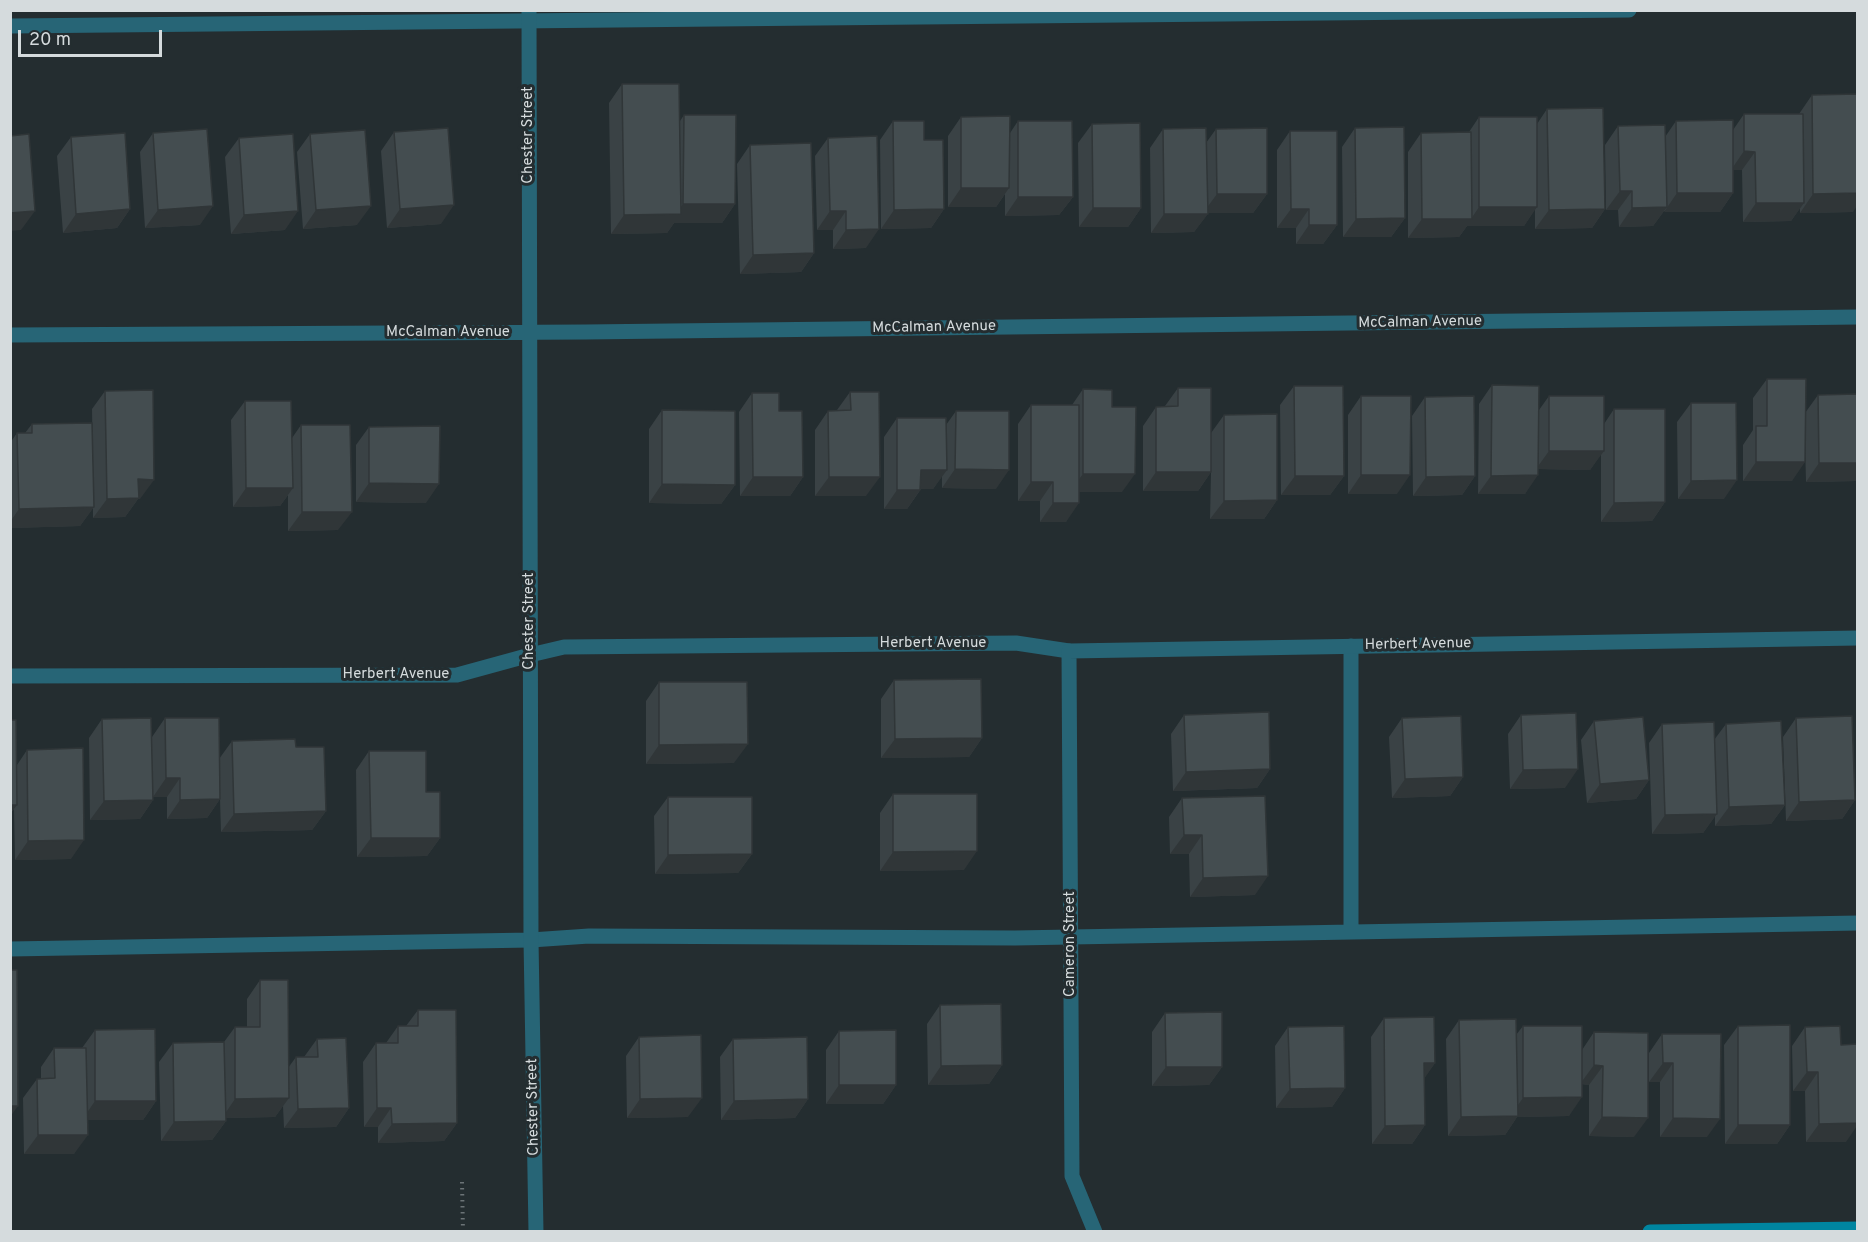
<!DOCTYPE html>
<html>
<head>
<meta charset="utf-8">
<style>
  body { margin:0 }
  #map { position:relative; width:1868px; height:1242px; overflow:hidden; background:#242d30; font-family:Overpass,sans-serif }
  canvas { display:block }
  .frame { position:absolute; inset:0; border:12px solid #d5dbdd; pointer-events:none }
  .scale { position:absolute; left:18px; top:30px; width:144px; height:27px; box-sizing:border-box; border:3px solid #d5dbdd; border-top:0; padding-left:8px; font-size:18px; line-height:21px; white-space:nowrap; color:#d5dbdd; -webkit-text-stroke:4px #242d30; paint-order:stroke }
</style>
</head>
<body>
<div id="map">
<canvas width="1868" height="1242"></canvas>
<div class="frame"></div>
<div class="scale">20 m</div>
</div>
<script>
const ctx = document.querySelector('canvas').getContext('2d');
ctx.lineJoin = 'round';
function strokePath(path, color, width, dash) {
  ctx.strokeStyle = color;
  ctx.lineWidth = width;
  ctx.lineCap = dash ? 'butt' : 'round';
  ctx.setLineDash(dash || []);
  ctx.stroke(path);
}
function fillPath(path, color) {
  ctx.fillStyle = color;
  ctx.fill(path, 'evenodd');
}
function label(font, color, halo, rows, align = 'center') {
  ctx.font = font + ' Overpass,sans-serif';
  ctx.lineWidth = 6;
  ctx.setLineDash([]);
  ctx.textBaseline = 'middle';
  ctx.strokeStyle = halo;
  ctx.fillStyle = color;
  for (const [text, x, y, turn = 0] of rows) {
    ctx.save();
    ctx.translate(x, y);
    ctx.rotate((+turn || 0) * Math.PI / 180);
    ctx.textAlign = isNaN(turn) ? turn : align;
    if (halo) ctx.strokeText(text, 0, 0);
    ctx.fillText(text, 0, 0);
    ctx.restore();
  }
}
strokePath(new Path2D(`
  M462 1182 463 1232`), '#6b7376', 4, [1.5, 4.5]);
strokePath(new Path2D(`
  M10 26 1629 10
  M1351 646V932
  M530 655 564 647 1016 643 1069 651
  M10 949 531 940 589 936 1015 938 1858 923`), '#276576', 15);
strokePath(new Path2D(`
  M529 10 531 940 536 1232
  M10 335 585 332 1858 317
  M10 676 457 675 530 655
  M1095 1232 1072 1176 1069 651 1858 638`), '#276576', 15);
strokePath(new Path2D(`
  M1650 1232 1858 1229`), '#0085a0', 15);
fillPath(new Path2D(`
  M622 84 680 121 684 115 735 204 722 223H674L667 233 611 234 609 103Z
  M1812 95 1853 212 1800 213V208L1791 221 1743 222 1742 170H1733V193L1720 212 1664 211 1653 226 1619 227 1618 210H1606L1605 145 1618 126 1665 137 1676 121 1733 130 1744 114H1799Z
  M1547 109 1605 209 1592 228 1535 229V209L1524 226H1467L1459 237 1408 238V152L1421 133 1469 132 1479 117 1537 124Z
  M961 117 1010 133 1018 121 1073 197 1059 215 1005 216V194L996 207H948V136Z
  M893 121 924 140 944 209 931 228 881 229 880 140Z
  M1092 124 1141 208 1128 227H1079L1078 143Z
  M1355 128 1405 218 1391 237H1343L1342 147Z
  M1163 129 1206 143 1216 129 1267 194 1253 213H1208L1194 232 1151 233 1150 148Z
  M1290 131 1337 225 1323 244H1296V228H1277V150Z
  M394 132 441 224 387 228 381 151Z
  M153 133 200 225 145 228 140 152Z
  M310 134 357 225 303 229 297 152Z
  M71 137 130 209 117 228 63 233 57 156Z
  M239 138 285 230 231 234 225 157Z
  M828 138 866 248 833 249V230H817L815 156Z
  M750 145 814 253 801 272 740 274 737 164Z
  M1767 379 1805 413 1818 395 1857 481 1806 482 1805 443 1792 481H1743V445L1753 430V398Z
  M1492 385 1539 410 1549 396 1604 424 1614 409 1665 502 1652 521 1601 522V454L1590 470 1538 469 1525 494H1478L1479 404Z
  M1294 386 1344 476 1330 495H1281L1280 405Z
  M1178 388 1211 433 1224 415 1277 500 1264 519H1210L1211 472 1198 491H1143V426L1156 407 1165 406Z
  M1083 389 1112 407 1122 492H1079L1066 522H1040V501H1018V424L1031 405H1072Z
  M105 391 140 499H138L125 517 93 518V508L80 526 10 528V443L17 433H25L32 424 93 473 92 409Z
  M850 392 866 496H815V430L828 411 837 410Z
  M752 393 779 411 803 477 790 496H740L739 412Z
  M1361 396 1397 494H1348V415Z
  M1425 397 1475 476 1462 495 1413 496 1412 416Z
  M245 401 292 438 301 425 338 530 288 531V495L280 506 233 507 231 420Z
  M1691 403 1724 499H1678L1677 422Z
  M662 410 735 485 721 504 649 503V429Z
  M956 411 996 489 942 488V476L933 489H921L907 509H884V437L897 418 946 425Z
  M369 427 426 503 356 502V445Z
  M894 680 982 738 969 757 881 758V699Z
  M659 682 734 763 646 764V701Z
  M1184 715 1270 769 1257 788 1173 791 1171 734Z
  M1521 715 1565 788 1510 789 1508 734Z
  M165 718 219 759 232 741 296 747 326 811 312 830 221 832 220 799 207 818 167 819V797H153V800L140 819 90 820 89 738 102 719 152 737Z
  M1402 718 1463 777 1450 796 1392 798 1389 737Z
  M1796 718 1855 800 1842 819 1786 821 1783 737Z
  M10 720 17 765 27 750 71 859 15 860 14 809 10 814Z
  M1594 721 1649 780 1636 799 1587 803 1581 740Z
  M1662 724 1714 740 1726 724 1785 805 1771 824 1715 826V816L1703 833 1652 834 1649 743Z
  M369 751 426 792 440 838 427 856 357 857 356 770Z
  M893 794 964 870 880 871V813Z
  M668 797 752 854 738 873 655 874 654 816Z
  M1182 798 1255 895 1190 897 1189 854H1170L1169 817Z
  M260 980 288 1068 296 1057H304L317 1039 349 1108 336 1127 284 1128 283 1106 275 1117 225 1118 226 1121 212 1140 161 1141 159 1062 173 1043 224 1042 235 1027H247V999Z
  M940 1005 1002 1065 989 1084 928 1085 927 1024Z
  M418 1010 457 1123 444 1141 378 1143V1127H364L363 1062 376 1043H386L398 1026H406Z
  M1165 1013 1222 1067 1209 1085 1152 1086V1032Z
  M1384 1018 1435 1063 1424 1078 1425 1125 1412 1144H1372L1371 1037Z
  M1459 1020 1516 1035 1523 1026 1582 1050 1594 1032 1634 1137 1589 1136V1085L1582 1084 1569 1116 1517 1117 1505 1135 1448 1136 1446 1039Z
  M1738 1026 1790 1125 1777 1144H1725L1724 1045Z
  M1288 1027 1345 1088 1332 1107 1276 1108 1275 1046Z
  M1805 1027 1846 1142H1806L1805 1091H1793L1792 1046Z
  M95 1030 156 1101 143 1120H87L74 1154H24L23 1098 37 1079H41V1067L54 1048H82Z
  M839 1031 896 1085 883 1104H826V1050Z
  M1662 1034 1707 1137H1660V1082H1649V1053Z
  M639 1037 688 1117 627 1118 626 1056Z
  M733 1039 808 1099 795 1118 721 1120 720 1057Z`), '#3a4245');
fillPath(new Path2D(`
  M1744 151 1755 152 1742 170H1731Z
  M961 188H1009L996 207H948Z
  M1620 191H1632L1618 210H1606Z
  M1677 193H1733L1720 212H1664Z
  M1857 193V206L1853 212 1800 213 1813 194Z
  M1217 194H1267L1253 213H1203Z
  M1018 197H1073L1059 215 1005 216Z
  M1756 203H1804L1791 221 1743 222Z
  M683 204H735L722 223H674L667 233 611 234 624 215 676 214Z
  M454 205 441 224 387 228 400 209Z
  M213 206 200 225 145 228 158 210Z
  M371 206 357 225 303 229 316 210Z
  M1479 207H1537L1524 226H1467L1459 237 1408 238 1422 219H1471Z
  M1667 207 1653 226 1619 227 1632 208Z
  M1093 208H1141L1128 227H1079Z
  M130 209 117 228 63 233 76 214Z
  M944 209 931 228 881 229 894 210Z
  M1291 209H1309L1296 228H1277Z
  M1605 209 1592 228 1535 229 1549 210Z
  M35 211 21 230 10 231V213Z
  M298 211 285 230 231 234 244 215Z
  M830 211H846L833 230H817Z
  M1164 214H1208L1194 232 1151 233Z
  M1405 218 1391 237H1343L1356 219Z
  M1309 225H1337L1323 244H1296Z
  M879 229 866 248 833 249 846 230Z
  M814 253 801 272 740 274 753 255Z
  M1549 451H1604L1590 470 1536 469Z
  M1756 462H1805L1792 481H1743Z
  M1819 463H1857V481L1806 482Z
  M955 469 1009 470 996 489 942 488Z
  M921 470H947L933 489H907Z
  M1156 472H1211L1198 491H1143Z
  M1083 474H1135L1122 492H1069Z
  M1361 475H1410L1397 494H1348Z
  M1538 475 1525 494H1478L1491 476Z
  M1295 476H1344L1330 495H1281Z
  M1475 476 1462 495 1413 496 1426 477Z
  M753 477H803L790 496H740Z
  M829 477H880L866 496H815Z
  M138 479 154 480 140 499H138L125 517 93 518 107 499Z
  M1737 480 1724 499H1678L1691 481Z
  M1031 482H1053L1040 501H1018Z
  M369 483 439 484 426 503 356 502Z
  M662 484 735 485 721 504 649 503Z
  M246 488H293L280 506 233 507Z
  M897 490H920L907 509H884Z
  M1277 500 1264 519H1210L1224 501Z
  M1665 502 1652 521 1601 522 1614 503Z
  M1053 503H1079L1066 522H1040Z
  M94 507 80 526 10 528V522L19 509Z
  M302 512H352L338 530 288 531Z
  M982 738 969 757 881 758 895 739Z
  M748 744 734 763 646 764 659 745Z
  M1270 769 1257 788 1173 791 1186 772Z
  M1578 769 1565 788 1510 789 1523 770Z
  M1463 777 1450 796 1392 798 1405 779Z
  M166 778H180L167 797H153Z
  M1649 780 1636 799 1587 803 1600 784Z
  M220 799 207 818 167 819 180 800Z
  M153 800 140 819 90 820 104 801Z
  M1855 800 1842 819 1786 821 1799 802Z
  M10 805H17L10 814Z
  M1785 805 1771 824 1715 826 1729 807Z
  M326 811 312 830 221 832 234 814Z
  M1717 814 1703 833 1652 834 1665 815Z
  M1184 835H1202L1189 854H1170Z
  M371 838H440L427 856 357 857Z
  M84 840 71 859 15 860 28 841Z
  M977 851 964 870 880 871 893 852Z
  M752 854 738 873 655 874 668 855Z
  M1268 876 1255 895 1190 897 1203 878Z
  M1424 1063H1435L1422 1082Z
  M1663 1063H1673L1660 1082H1649Z
  M1002 1065 989 1084 928 1085 941 1066Z
  M1594 1065 1603 1066 1589 1085 1580 1084Z
  M1166 1067H1222L1209 1085 1152 1086Z
  M1807 1072H1818L1805 1091H1793Z
  M839 1085H896L883 1104H826Z
  M1345 1088 1332 1107 1276 1108 1290 1089Z
  M1582 1097 1569 1116 1517 1117 1505 1135 1448 1136 1461 1117 1510 1116 1523 1098Z
  M289 1098 275 1117 222 1118 235 1099Z
  M702 1098 688 1117 627 1118 640 1099Z
  M808 1099 795 1118 721 1120 734 1101Z
  M95 1101H156L143 1120H82Z
  M10 1106H18L10 1117Z
  M349 1108 336 1127 284 1128 298 1109Z
  M377 1108H391L378 1127H364Z
  M1602 1117 1648 1118 1634 1137 1589 1136Z
  M1673 1118 1720 1119 1707 1137H1660Z
  M226 1121 212 1140 161 1141 174 1122Z
  M457 1123 444 1141 378 1143 392 1124Z
  M1857 1123V1126L1846 1142H1806L1819 1124Z
  M1425 1125 1412 1144H1372L1385 1126Z
  M1738 1125H1790L1777 1144H1725Z
  M38 1135H88L74 1154H24Z`), '#303638');
const building = new Path2D(`
  M622 84H679L681 214 624 215Z
  M1857 94V193L1813 194 1812 95Z
  M1603 108 1605 209 1549 210 1547 109Z
  M1744 114H1803L1804 203H1756L1755 152 1744 151Z
  M684 115H736L735 204H683Z
  M1010 116 1009 188H961V117Z
  M1479 117H1537V207H1479Z
  M1733 120V193H1677L1676 121Z
  M893 121H924V140H943L944 209 894 210Z
  M1018 121H1072L1073 197H1018Z
  M1140 123 1141 208H1093L1092 124Z
  M1665 125 1667 207 1632 208V191H1620L1618 126Z
  M1404 127 1405 218 1356 219 1355 128Z
  M448 128 454 205 400 209 394 132Z
  M1206 128 1208 214H1164L1163 129Z
  M1267 128V194H1217L1216 129Z
  M207 129 213 206 158 210 153 133Z
  M365 130 371 206 316 210 310 134Z
  M1290 131H1337V225H1309V209H1291Z
  M1471 132 1472 219H1422L1421 133Z
  M125 133 130 209 76 214 71 137Z
  M29 134 35 211 10 213V136Z
  M293 134 298 211 244 215 239 138Z
  M877 136 879 229 846 230V211H830L828 138Z
  M811 143 814 253 753 255 750 145Z
  M1767 379H1806L1805 462H1756V426H1767Z
  M1492 385 1539 386 1538 475 1491 476Z
  M1294 386H1343L1344 476H1295Z
  M1178 388H1211V472H1156V407L1178 406Z
  M1083 389 1112 390V407H1136L1135 474H1083Z
  M153 390 154 480 138 479 139 498 107 499 105 391Z
  M850 392H879L880 477H829L828 411 851 410Z
  M752 393H779V411H802L803 477H753Z
  M1857 394V463H1819L1818 395Z
  M1361 396H1411L1410 475H1361Z
  M1474 396 1475 476 1426 477 1425 397Z
  M1549 396H1604V451H1549Z
  M245 401H291L293 488H246Z
  M1691 403H1736L1737 480 1691 481Z
  M1031 405H1079V503H1053V482H1031Z
  M1614 409H1665V502L1614 503Z
  M662 410 735 411V485L662 484Z
  M956 411H1009V470L955 469Z
  M1277 414V500L1224 501V415Z
  M897 418H946L947 470H921L920 490H897Z
  M92 423 94 507 19 509 17 433H32V424Z
  M301 425H350L352 512H302Z
  M440 426 439 484 369 483V427Z
  M981 679 982 738 895 739 894 680Z
  M659 682H747L748 744 659 745Z
  M1269 712 1270 769 1186 772 1184 715Z
  M1576 713 1578 769 1523 770 1521 715Z
  M1461 716 1463 777 1405 779 1402 718Z
  M1852 716 1855 800 1799 802 1796 718Z
  M1643 717 1649 780 1600 784 1594 721Z
  M151 718 153 800 104 801 102 719Z
  M165 718H219L220 799 180 800V778H166Z
  M10 720H16L17 805H10Z
  M1781 721 1785 805 1729 807 1726 724Z
  M1714 722 1717 814 1665 815 1662 724Z
  M295 739 296 747H324L326 811 234 814 232 741Z
  M83 748 84 840 28 841 27 750Z
  M369 751H426V792H440V838H371Z
  M893 794H977V851L893 852Z
  M1265 796 1268 876 1203 878 1202 835H1184L1182 798Z
  M668 797H752V854L668 855Z
  M10 970H17L18 1106H10Z
  M260 980H288L289 1098 235 1099V1027H260Z
  M1001 1004 1002 1065 941 1066 940 1005Z
  M418 1010H456L457 1123 392 1124 391 1108H377L376 1043H398V1026H418Z
  M1222 1012V1067H1166L1165 1013Z
  M1434 1017 1435 1063H1424L1425 1125 1385 1126 1384 1018Z
  M1516 1019 1518 1116 1461 1117 1459 1020Z
  M1790 1025V1125H1738V1026Z
  M1344 1026 1345 1088 1290 1089 1288 1027Z
  M1523 1026H1582V1097L1523 1098Z
  M1840 1026 1841 1045 1857 1044V1123L1819 1124 1818 1072H1807L1805 1027Z
  M155 1029 156 1101H95V1030Z
  M896 1030V1085H839V1031Z
  M1594 1032 1648 1033V1118L1602 1117 1603 1066 1594 1065Z
  M1662 1034H1721L1720 1119 1673 1118V1063H1663Z
  M701 1035 702 1098 640 1099 639 1037Z
  M807 1037 808 1099 734 1101 733 1039Z
  M346 1038 349 1108 298 1109 296 1057H318L317 1039Z
  M224 1042 226 1121 174 1122 173 1043Z
  M54 1048H86L88 1135H38L37 1079 55 1078Z`);
fillPath(building, '#444d50');
strokePath(building, '#303638', 1.5);
label('15px', '#d5dbdd', '#242d30', [
  ["Chester Street",529,135,-90],
  ["McCalman Avenue",1420,323,-1],
  ["McCalman Avenue",934,328,-1],
  ["McCalman Avenue",448,333],
  ["Chester Street",530,621,-90],
  ["Herbert Avenue",933,644],
  ["Herbert Avenue",1418,645,-1],
  ["Herbert Avenue",396,675],
  ["Cameron Street",1071,944,-90],
  ["Chester Street",534,1107,-91]
]);
</script>
</body>
</html>
